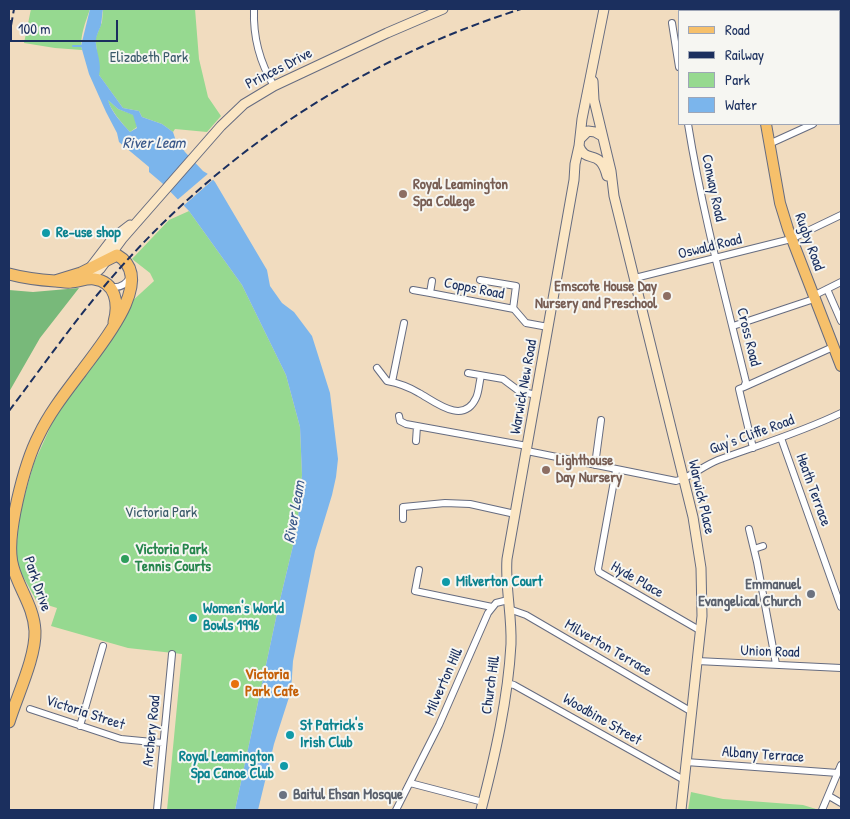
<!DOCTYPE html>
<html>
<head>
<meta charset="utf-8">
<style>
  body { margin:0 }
  #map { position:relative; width:850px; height:819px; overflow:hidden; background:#f1dcbf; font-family:"Patrick Hand",sans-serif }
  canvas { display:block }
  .frame { position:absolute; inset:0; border:10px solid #1b2f5e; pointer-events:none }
  .legend { position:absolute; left:678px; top:10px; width:162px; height:115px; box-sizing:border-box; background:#f6f6f2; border:1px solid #9ea6b7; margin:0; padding:6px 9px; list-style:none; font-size:15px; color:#1b2f5e }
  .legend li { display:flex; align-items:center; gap:10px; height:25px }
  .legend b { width:25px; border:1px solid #9ea6b7 }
  .scale { position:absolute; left:10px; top:20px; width:108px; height:22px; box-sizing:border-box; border:2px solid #1b2f5e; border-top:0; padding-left:6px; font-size:15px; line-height:18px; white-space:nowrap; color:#1b2f5e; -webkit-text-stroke:4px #f6f6f2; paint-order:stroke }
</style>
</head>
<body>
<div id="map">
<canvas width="850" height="819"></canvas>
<div class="frame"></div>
<ul class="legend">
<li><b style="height:6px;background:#f6c06b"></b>Road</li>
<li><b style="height:6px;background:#1b2f5e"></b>Railway</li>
<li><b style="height:14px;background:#96d990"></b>Park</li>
<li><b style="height:14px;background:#7bb5ec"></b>Water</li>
</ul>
<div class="scale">100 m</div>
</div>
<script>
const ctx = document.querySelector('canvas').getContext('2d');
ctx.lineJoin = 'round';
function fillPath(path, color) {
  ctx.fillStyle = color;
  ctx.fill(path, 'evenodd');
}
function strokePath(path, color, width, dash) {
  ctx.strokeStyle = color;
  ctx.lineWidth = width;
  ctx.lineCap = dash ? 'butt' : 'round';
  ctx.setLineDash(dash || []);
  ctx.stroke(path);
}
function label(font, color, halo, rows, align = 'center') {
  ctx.font = font + ' "Patrick Hand",sans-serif';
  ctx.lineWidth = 4;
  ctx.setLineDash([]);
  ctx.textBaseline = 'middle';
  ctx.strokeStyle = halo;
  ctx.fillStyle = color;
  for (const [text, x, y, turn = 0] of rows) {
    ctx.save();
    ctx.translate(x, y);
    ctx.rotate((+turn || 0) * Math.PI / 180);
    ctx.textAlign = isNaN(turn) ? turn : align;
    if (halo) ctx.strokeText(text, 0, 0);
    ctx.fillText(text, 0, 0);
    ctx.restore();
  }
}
fillPath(new Path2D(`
  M31 9H90C86 21 79 37 82 50L55 48 24 43Z
  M103 9H195L199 59 208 97 221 116 207 132 175 129 173 132 162 124 142 117 139 111 123 108 99 75 96 43V37L102 22Z
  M107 99 118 109 134 115 137 127 130 132C121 122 112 112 107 99Z
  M189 211 242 285 286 375 300 427 302 475 297 529 279 604 235 810H167L182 654 128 648 51 626 57 608 38 602 36 600 19 569 16 552 20 512 34 463 55 417 130 303 154 281 150 273 132 259 169 220Z
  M691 792 723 799 803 805 816 809 688 810Z`), '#96d990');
fillPath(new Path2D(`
  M79 288 40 338 9 392V290L33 292Z`), '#78b97a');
fillPath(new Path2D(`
  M90 9H103C102 14 102 19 101 25 99 31 95 37 96 44 97 54 102 65 99 75L102 79 123 108 139 111 142 117 162 124 173 132 175 138 185 152 203 171 208 174 215 182 267 270 270 286 282 303 294 312 312 336 330 393 338 459 336 477 332 495 315 551 293 661 291 691 274 744 258 810H235L279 604 297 529 302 475 300 427 286 375 242 285 189 211 162 183 149 172V167L119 142 117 133 106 112 89 74 81 46ZM108 100 118 109 133 115 137 128 130 132C122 123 111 112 108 100Z`), '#7bb5ec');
fillPath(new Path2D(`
  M210 172 215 178 182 207 176 201Z`), '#f1dcbf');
strokePath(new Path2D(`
  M73 46H83`), '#7bb5ec', 2);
const street = new Path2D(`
  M254 9C253 36 260 63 274 86
  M839 19 841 18
  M672 23 679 67
  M839 55 841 54
  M839 112 841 110
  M688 124C702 211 725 296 746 382L744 387 739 389 753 448
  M769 144 813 124
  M635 278 791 239 841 215
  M480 280 516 286 513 309
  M111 287C119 288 126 285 130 277
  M827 289 841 321
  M413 290 430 293 432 281
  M430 293 514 309 526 323 548 327
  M813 296 841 282
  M733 326 814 299
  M377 368 387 381C398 383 409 387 419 393 434 401 463 426 476 398 479 392 479 383 481 376
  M468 373 503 379 519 391 536 395
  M392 382 404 323
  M744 387 833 347
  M399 416 400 421 406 424 527 446
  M781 438 841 607
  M416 441 417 426
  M527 451 676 481C691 477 703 466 718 460 759 445 802 432 841 413
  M595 465 601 420
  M616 470 598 569 599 572 701 631
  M403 519V507L445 503 470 504 515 514
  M749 529 757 562 776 664
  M754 549 763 546
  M419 570 415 591 492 607
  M509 609 526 615 692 712
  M697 661 841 668
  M507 683 514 685 684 780
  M30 709 121 739 163 743
  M80 726 103 646
  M686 762 838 773
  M410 783 483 802
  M829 796 841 803
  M157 810 172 654
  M396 810 439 725 488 613 496 603 508 600
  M822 810 841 765`);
const secondary = new Path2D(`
  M593 81 594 100 611 171 614 196 693 517 701 568 702 616 681 810
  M580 139 588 131 595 132 602 136
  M579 146C586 165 600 147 607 176
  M90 268 113 238 130 225
  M89 279 100 269 122 239 221 126 244 104 274 86 387 33 443 9
  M481 810C495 756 508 699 511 644 512 615 505 587 507 559L574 180 575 164 579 146 582 119 604 9`);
const primary = new Path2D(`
  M747 9V11
  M766 124 780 203 788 229 841 366`);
const highway = new Path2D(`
  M9 274C24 278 39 280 55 281 60 281 66 283 71 282 78 282 86 278 94 279 116 282 119 304 114 322
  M9 722C17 696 36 657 35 631 34 607 19 589 13 567 4 538 25 462 39 435 50 412 66 392 81 372 98 348 159 279 117 255L81 273 55 281`);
strokePath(street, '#666c80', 8);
strokePath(secondary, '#666c80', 11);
strokePath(primary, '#666c80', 12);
strokePath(highway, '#666c80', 13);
strokePath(street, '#fff', 6);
strokePath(secondary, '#fbe6c4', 9);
strokePath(primary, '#f6c06b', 10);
strokePath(highway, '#f6c06b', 11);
strokePath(new Path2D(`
  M9 37 14 9
  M9 411C45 363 80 313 120 268 230 145 364 59 521 9`), '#1b2f5e', 2, [8, 4]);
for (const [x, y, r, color] of [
  [403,194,5,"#8d6e63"],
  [46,233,5,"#0f9aa8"],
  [667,296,5,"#8d6e63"],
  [546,470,5,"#8d6e63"],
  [125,559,5,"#2e9e5b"],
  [446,582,5,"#0f9aa8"],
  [811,594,5,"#6b7280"],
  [193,618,5,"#0f9aa8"],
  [235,684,5,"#e8710a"],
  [290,735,5,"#0f9aa8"],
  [284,766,5,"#0f9aa8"],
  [283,795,5,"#6b7280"]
]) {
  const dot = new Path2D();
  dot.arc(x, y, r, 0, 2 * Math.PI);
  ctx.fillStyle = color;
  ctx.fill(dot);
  strokePath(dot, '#f6f6f2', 2);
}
label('15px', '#3a5a6a', '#f6f6f2', [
  ["Elizabeth Park",149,58],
  ["Victoria Park",161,513]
]);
label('15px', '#1b2f5e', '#f6f6f2', [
  ["Princes Drive",279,69,-27],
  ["Conway Road",713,188,78],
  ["Rugby Road",809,242,70],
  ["Oswald Road",710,247,-14],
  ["Copps Road",474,289,11],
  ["Cross Road",748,337,76],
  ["Warwick New Road",524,387,-80],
  ["Guy's Cliffe Road",752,435,-20],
  ["Heath Terrace",813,490,70],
  ["Warwick Place",701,497,77],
  ["Hyde Place",637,580,30],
  ["Park Drive",37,584,71],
  ["Milverton Terrace",608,648,30],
  ["Union Road",770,652,2],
  ["Milverton Hill",444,682,-66],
  ["Church Hill",491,685,-82],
  ["Victoria Street",85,713,18],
  ["Woodbine Street",602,720,30],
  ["Archery Road",152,731,-84],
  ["Albany Terrace",763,755,4]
]);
label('bold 15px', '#785e54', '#f6f6f2', [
  ["Royal Leamington",413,185],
  ["Spa College",413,202],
  ["Emscote House Day",657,287,"right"],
  ["Nursery and Preschool",657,304,"right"],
  ["Lighthouse",556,461],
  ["Day Nursery",556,478]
], 'left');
label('bold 15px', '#0d838f', '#f6f6f2', [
  ["Re-use shop",56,233],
  ["Milverton Court",456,582],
  ["Women's World",203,609],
  ["Bowls 1996",203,626],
  ["St Patrick's",300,726],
  ["Irish Club",300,743],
  ["Royal Leamington",274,757,"right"],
  ["Spa Canoe Club",274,774,"right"]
], 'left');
label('bold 15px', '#27864d', '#f6f6f2', [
  ["Victoria Park",135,550],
  ["Tennis Courts",135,567]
], 'left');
label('bold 15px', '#5b616d', '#f6f6f2', [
  ["Emmanuel",801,585],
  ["Evangelical Church",801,602],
  ["Baitul Ehsan Mosque",293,795,"left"]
], 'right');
label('bold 15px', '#c56008', '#f6f6f2', [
  ["Victoria",245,675],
  ["Park Cafe",245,692]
], 'left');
label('italic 16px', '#385789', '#f6f6f2', [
  ["River Leam",154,144],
  ["River Leam",295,512,-80]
]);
</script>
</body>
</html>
